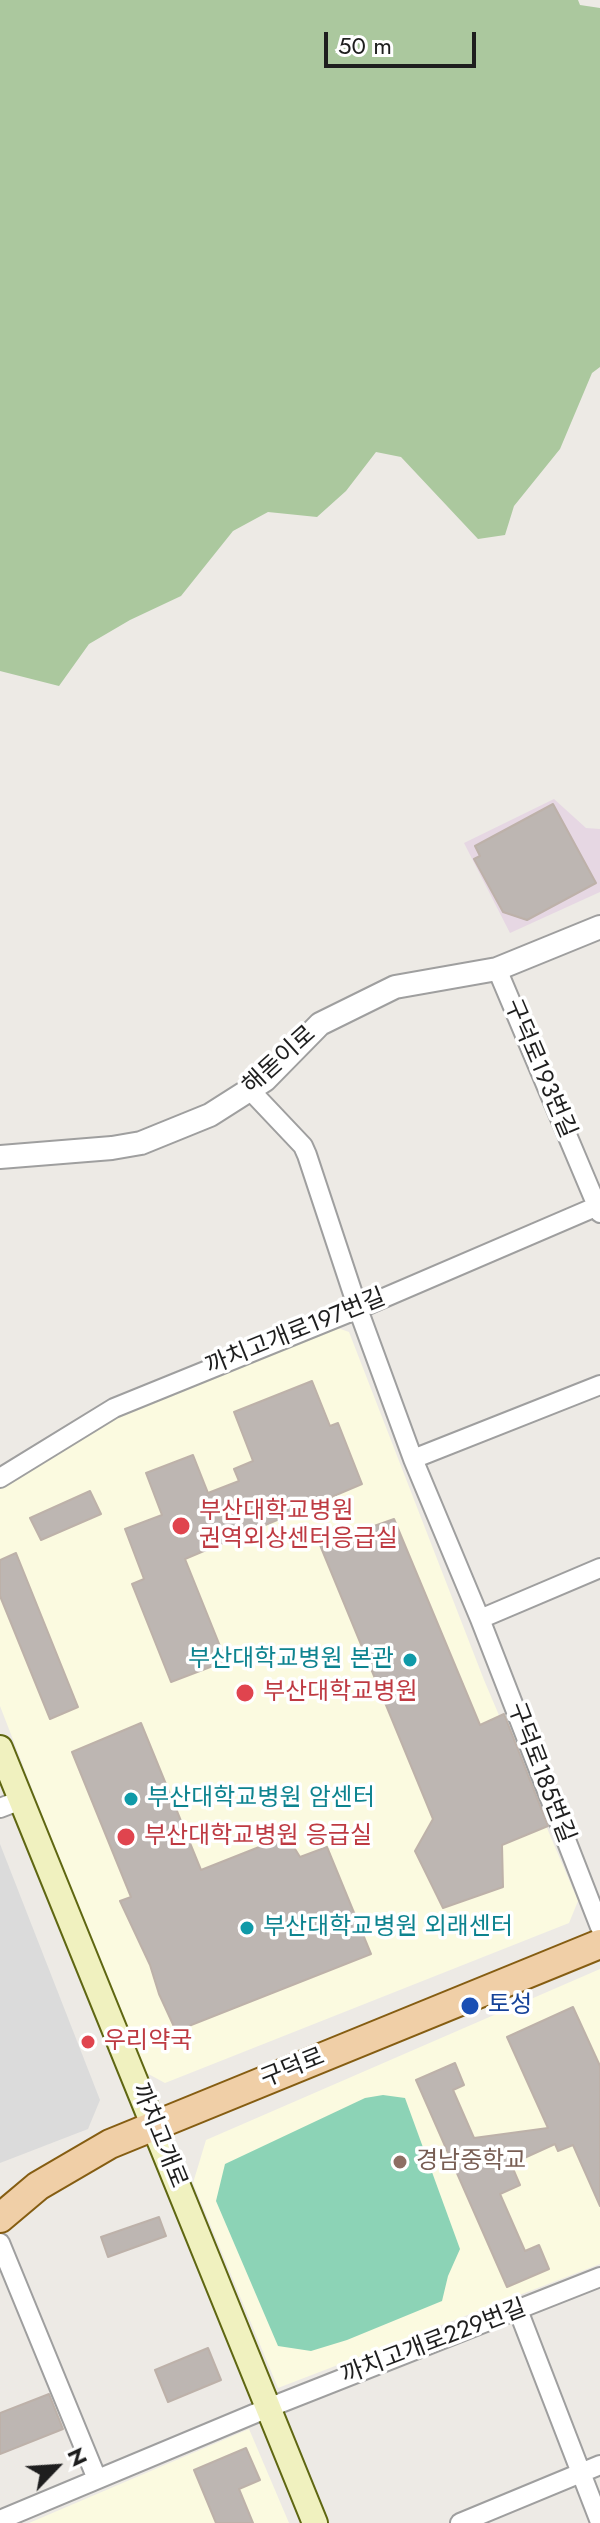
<!DOCTYPE html>
<html>
<head>
<meta charset="utf-8">
<style>
  body { margin:0 }
  #map { position:relative; width:600px; height:2523px; overflow:hidden; background:#edeae5; font-family:Jost,sans-serif }
  canvas { display:block }
  .north { position:absolute; left:16px; top:2427px; width:80px; height:80px; -webkit-text-stroke:6px #fff; paint-order:stroke; rotate:65deg; font-size:22px; font-weight:700; line-height:32px; text-align:center; color:#1e1e1e }
  .north::after { content:''; display:block; margin:auto; width:28px; height:36px; background:#1e1e1e; clip-path:polygon(50% 0,100% 100%,50% 72%,0 100%) }
  .scale { position:absolute; left:324px; top:32px; width:152px; height:36px; box-sizing:border-box; border:4px solid #1e1e1e; border-top:0; padding-left:10px; font-size:24px; line-height:28px; white-space:nowrap; color:#1e1e1e; -webkit-text-stroke:6px #fff; paint-order:stroke }
</style>
</head>
<body>
<div id="map">
<canvas width="600" height="2523"></canvas>
<div class="north">N</div>
<div class="scale">50 m</div>
</div>
<script>
const ctx = document.querySelector('canvas').getContext('2d');
ctx.lineJoin = 'round';
function fillPath(path, color) {
  ctx.fillStyle = color;
  ctx.fill(path, 'evenodd');
}
function strokePath(path, color, width, dash) {
  ctx.strokeStyle = color;
  ctx.lineWidth = width;
  ctx.lineCap = dash ? 'butt' : 'round';
  ctx.setLineDash(dash || []);
  ctx.stroke(path);
}
function label(font, color, halo, rows, align = 'center') {
  ctx.font = font + ' Jost,"Noto Sans KR",sans-serif';
  ctx.lineWidth = 7;
  ctx.setLineDash([]);
  ctx.textBaseline = 'middle';
  ctx.strokeStyle = halo;
  ctx.fillStyle = color;
  for (const [text, x, y, turn = 0] of rows) {
    ctx.save();
    ctx.translate(x, y);
    ctx.rotate((+turn || 0) * Math.PI / 180);
    ctx.textAlign = isNaN(turn) ? turn : align;
    if (halo) ctx.strokeText(text, 0, 0);
    ctx.fillText(text, 0, 0);
    ctx.restore();
  }
}
fillPath(new Path2D(`
  M0 1844 100 2100 88 2129 0 2163Z`), '#dbdbdb');
fillPath(new Path2D(`
  M554 799 586 828 600 829V892L510 933 464 843Z`), '#e6d7e3');
fillPath(new Path2D(`
  M332 1326 349 1332 484 1680 578 1901 569 1923 165 2083 141 2070 0 1706V1488L110 1417Z
  M600 1969V2264L278 2388 193 2183 206 2140Z
  M249 2429 289 2523H29Z`), '#fbfae0');
fillPath(new Path2D(`
  M0 0H578L580 5 600 8V367L592 373 560 449 514 506 505 535 478 539 401 457 376 452 346 491 317 517 268 512 233 531 181 596 130 620 89 644 59 686 0 671Z`), '#abc89e');
fillPath(new Path2D(`
  M383 2095 405 2098 460 2249 448 2276 442 2301 347 2340 311 2351 278 2346 216 2201 225 2164 365 2098Z`), '#8cd3b6');
const building = new Path2D(`
  M553 804 596 883 527 920 503 912 474 859 480 856 475 846Z
  M312 1381 330 1426 338 1423 362 1484 185 1559 226 1661 171 1682 132 1584 144 1579 125 1529 162 1515 146 1473 193 1455 208 1493 239 1481 234 1469 253 1461 234 1412Z
  M90 1491 101 1514 41 1540 30 1518Z
  M394 1519 480 1725 504 1714 548 1826 502 1845 503 1887 443 1908 415 1851 433 1819 320 1545Z
  M16 1553 78 1707 50 1719 0 1596V1560Z
  M141 1723 201 1870 287 1836 300 1857 327 1847 371 1954 176 2031 159 1994 150 1965 120 1901 131 1897 72 1752Z
  M573 2007 600 2066V2206L573 2145 558 2151 555 2144 511 2164 520 2185 500 2194 525 2251 539 2245 549 2269 507 2287 416 2080 455 2063 464 2085 453 2090 474 2138 548 2128 507 2037Z
  M159 2217 166 2236 108 2257 101 2237Z
  M208 2348 221 2380 168 2402 155 2370Z
  M49 2394 63 2429 0 2454V2413Z
  M246 2448 260 2480 239 2489 253 2523H216L194 2470Z`);
fillPath(building, '#bdb6b2');
strokePath(building, '#bdb1a9', 2);
const minor = new Path2D(`
  M497 969 600 1213
  M250 1090 303 1146 307 1155 358 1309 413 1459 480 1619 600 1927
  M413 1459 600 1385
  M0 1478 114 1408 358 1309 600 1205
  M480 1619 600 1568
  M0 1808 21 1800
  M0 2243 97 2479
  M518 2310 600 2522
  M0 2520 268 2408 600 2277
  M460 2523 600 2465`);
const tertiary = new Path2D(`
  M0 1157 112 1148 141 1143 210 1115 265 1080 320 1024 395 987 497 969 600 927`);
const secondary = new Path2D(`
  M0 1748 315 2523`);
const primary = new Path2D(`
  M0 2218 38 2186 110 2144 600 1944`);
strokePath(minor, '#9f9f9f', 22);
strokePath(tertiary, '#9f9f9f', 26);
strokePath(secondary, '#5f6712', 28);
strokePath(primary, '#855d12', 32);
strokePath(minor, '#fff', 18);
strokePath(tertiary, '#fff', 22);
strokePath(secondary, '#f0f1bf', 24);
strokePath(primary, '#f0cfa7', 28);
for (const [x, y, r, color] of [
  [181,1526,10,"#e0444e"],
  [410,1660,8,"#0f9aa8"],
  [245,1693,10,"#e0444e"],
  [131,1799,8,"#0f9aa8"],
  [126,1837,10,"#e0444e"],
  [247,1928,8,"#0f9aa8"],
  [470,2006,10,"#1a4fb4"],
  [88,2042,8,"#e0444e"],
  [400,2162,8,"#8d6e63"]
]) {
  const dot = new Path2D();
  dot.arc(x, y, r, 0, 2 * Math.PI);
  ctx.fillStyle = color;
  ctx.fill(dot);
  strokePath(dot, '#fff', 3);
}
label('24px', '#1e1e1e', '#fff', [
  ["해돋이로",280,1061,-42],
  ["구덕로193번길",539,1069,67],
  ["까치고개로197번길",296,1333,-22],
  ["구덕로185번길",540,1773,69],
  ["구덕로",293,2069,-22],
  ["까치고개로",158,2136,68],
  ["까치고개로229번길",434,2343,-21]
]);
label('24px', '#be3a42', '#fff', [
  ["부산대학교병원",199,1512],
  ["권역외상센터응급실",199,1540],
  ["부산대학교병원",263,1693],
  ["부산대학교병원 응급실",144,1837],
  ["우리약국",104,2042]
], 'left');
label('24px', '#0d838f', '#fff', [
  ["부산대학교병원 본관",394,1660,"right"],
  ["부산대학교병원 암센터",147,1799],
  ["부산대학교병원 외래센터",263,1928]
], 'left');
label('24px', '#164399', '#fff', [
  ["토성",488,2006]
], 'left');
label('24px', '#785e54', '#fff', [
  ["경남중학교",416,2162]
], 'left');
</script>
</body>
</html>
